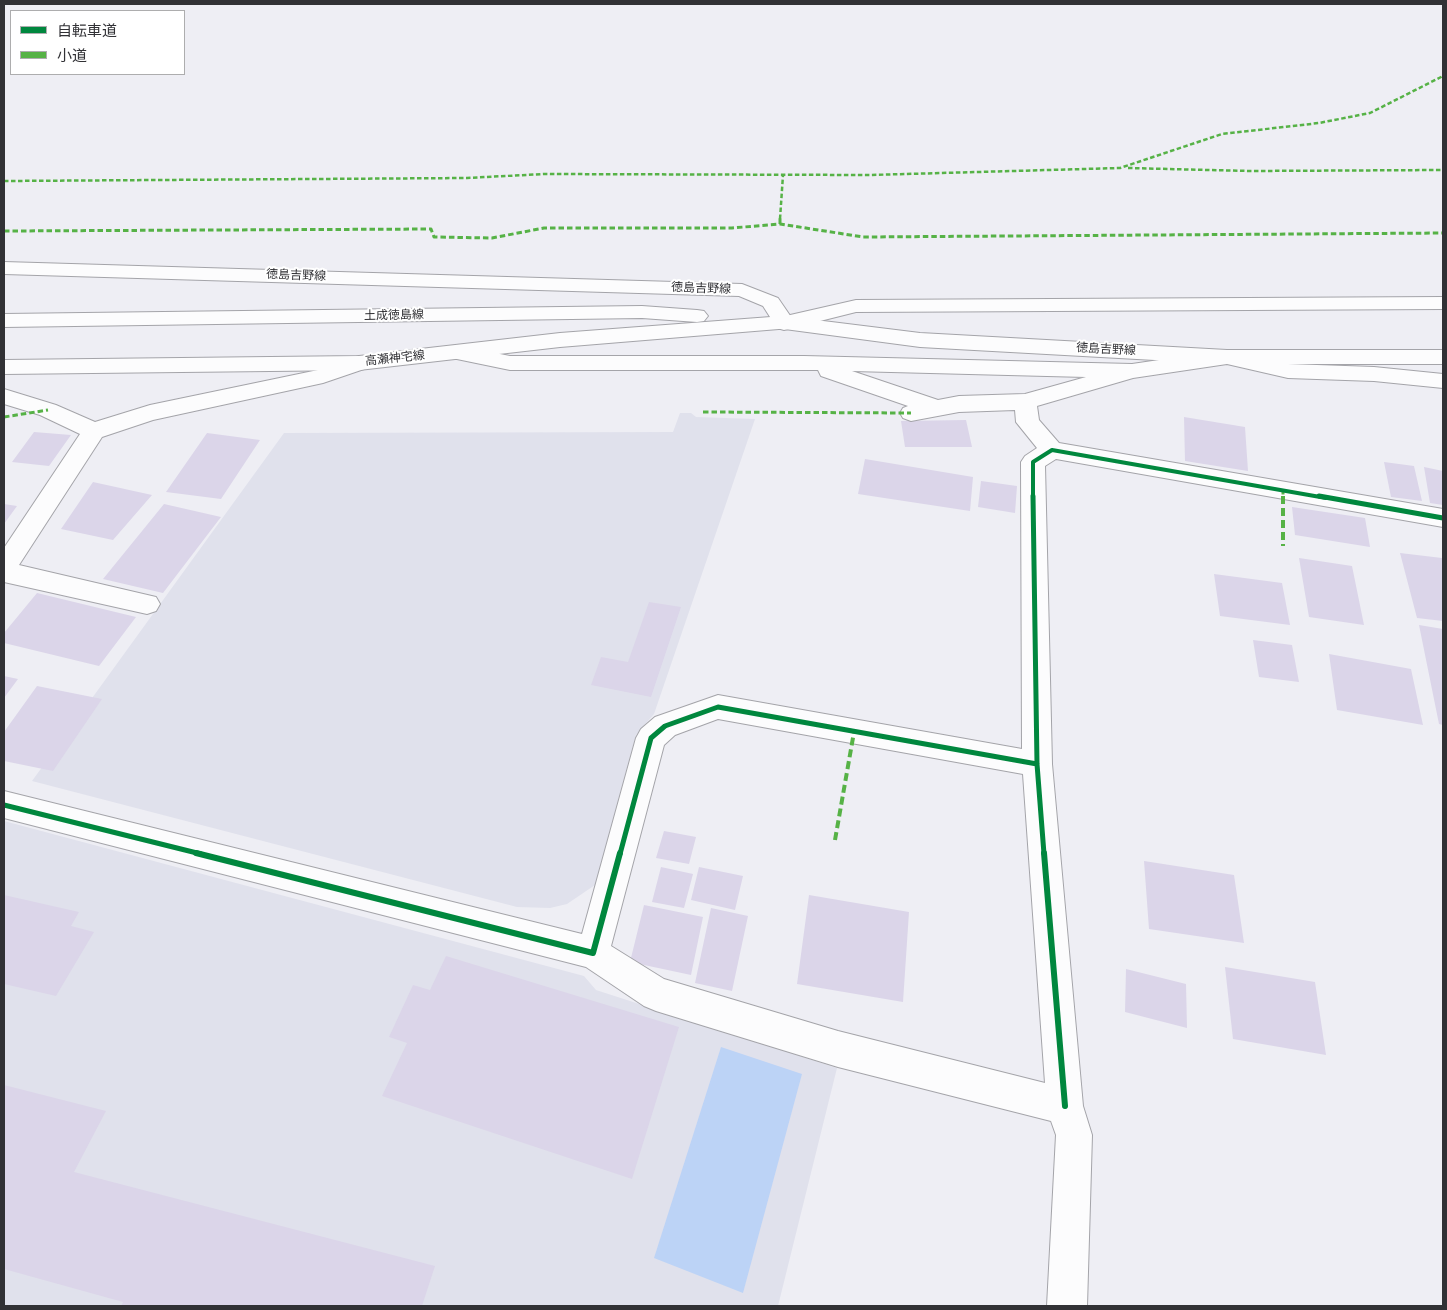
<!DOCTYPE html>
<html>
<head>
<meta charset="utf-8">
<style>
  body { margin:0 }
  #map { position:relative; width:1447px; height:1310px; overflow:hidden; background:#eeeef4; font-family:"Nunito Sans","Noto Sans JP",sans-serif }
  canvas { display:block }
  .frame { position:absolute; inset:0; border:5px solid #313135; pointer-events:none }
  .legend { position:absolute; left:10px; top:10px; width:175px; height:65px; box-sizing:border-box; background:#fff; border:1px solid #adadae; margin:0; padding:6px 9px; list-style:none; font-size:15px; color:#313135 }
  .legend li { display:flex; align-items:center; gap:10px; height:25px }
  .legend b { width:25px; border:1px solid #adadae }
</style>
</head>
<body>
<div id="map">
<canvas width="1447" height="1310"></canvas>
<div class="frame"></div>
<ul class="legend">
<li><b style="height:6px;background:#00873e"></b>自転車道</li>
<li><b style="height:6px;background:#56b246"></b>小道</li>
</ul>
</div>
<script>
const ctx = document.querySelector('canvas').getContext('2d');
ctx.lineJoin = 'round';
function fillPath(path, color) {
  ctx.fillStyle = color;
  ctx.fill(path, 'evenodd');
}
function strokePath(path, color, width, dash) {
  ctx.strokeStyle = color;
  ctx.lineWidth = width;
  ctx.lineCap = dash ? 'butt' : 'round';
  ctx.setLineDash(dash || []);
  ctx.stroke(path);
}
function label(font, color, halo, rows, align = 'center') {
  ctx.font = font + ' "Nunito Sans","Noto Sans JP",sans-serif';
  ctx.lineWidth = 4;
  ctx.setLineDash([]);
  ctx.textBaseline = 'middle';
  ctx.strokeStyle = halo;
  ctx.fillStyle = color;
  for (const [text, x, y, turn = 0] of rows) {
    ctx.save();
    ctx.translate(x, y);
    ctx.rotate((+turn || 0) * Math.PI / 180);
    ctx.textAlign = isNaN(turn) ? turn : align;
    if (halo) ctx.strokeText(text, 0, 0);
    ctx.fillText(text, 0, 0);
    ctx.restore();
  }
}
fillPath(new Path2D(`
  M680 413H691L696 417 755 419 654 714 636 735 595 885 567 904 550 908 517 907 32 781 284 433 673 432Z
  M4 821 584 976 596 990 837 1068 778 1306H4Z`), '#e0e1ec');
fillPath(new Path2D(`
  M721 1047 802 1074 743 1293 654 1258Z`), '#bcd3f6');
fillPath(new Path2D(`
  M1184 417 1245 427 1248 471 1185 461Z
  M966 420 972 447H905L901 421Z
  M34 432 71 435 49 466 12 462Z
  M207 433 260 440 221 499 166 492Z
  M865 459 973 477 970 511 858 494Z
  M1384 462 1414 466 1422 501 1391 497Z
  M1424 467 1443 471V505L1430 503Z
  M981 481 1017 486 1015 513 978 507Z
  M93 482 152 495 113 540 61 529Z
  M4 504 17 506 4 524Z
  M164 504 221 517 163 593 103 579Z
  M1292 507 1365 518 1370 547 1295 535Z
  M1400 553 1442 558 1443 621 1417 618Z
  M1299 558 1352 566 1364 625 1309 617Z
  M1214 574 1282 583 1290 625 1220 616Z
  M37 593 136 617 99 666 4 643V633Z
  M649 602 681 607 651 697 591 685 601 657 628 662Z
  M1419 625 1443 629V725L1439 724Z
  M1253 640 1292 645 1299 682 1259 677Z
  M1329 654 1411 669 1423 725 1337 710Z
  M4 676 18 679 4 698Z
  M37 686 102 699 53 771 4 761V732Z
  M664 831 696 837 689 864 656 858Z
  M1144 861 1234 875 1244 943 1149 929Z
  M661 867 693 874 684 908 652 902Z
  M699 867 743 876 735 910 691 900Z
  M4 895 79 912 71 926 94 932 56 996 4 984Z
  M809 895 909 912 903 1002 797 984Z
  M644 905 703 917 691 975 630 962Z
  M711 908 748 916 732 991 695 983Z
  M446 956 679 1027 632 1179 382 1096 407 1043 389 1037 413 985 430 990Z
  M1225 967 1315 982 1326 1055 1233 1039Z
  M1126 969 1186 984 1187 1028 1125 1012Z
  M4 1085 106 1111 74 1172 435 1266 422 1306H121L123 1302 4 1269Z`), '#dbd5e9');
const street = new Path2D(`
  M1443 297V309L856 312 784 330 777 328 773 323 777 318 856 300Z
  M460 346 510 356H804L1132 364 1227 350 1288 364 1374 367 1443 374V388L1374 381 1288 378 1227 364 1133 378 1037 406 1039 420 1059 443 1443 509V527L1056 459 1045 466 1052 764 1083 1106 1092 1135 1087 1306H1047L1056 1135 1051 1121 838 1067 656 1011 644 1006 586 967 4 818V791L582 934 636 738 641 729 655 717 718 695 1022 749 1021 462 1025 456 1037 448 1016 422 1015 410 959 412 911 421 903 418 900 413 903 408 908 406 821 376 818 370H510L452 358 449 353 452 348ZM852 371 1086 377 1025 394 959 396 938 400ZM718 719 1023 774 1045 1083 838 1031 664 979 611 946 664 745 675 735Z
  M359 356 367 358 370 363 367 368 323 383 153 420 102 437 19 565 156 597 160 604 156 611 147 614 4 582V548L80 434 40 415 4 404V389L56 405 95 422 150 405 318 370Z`);
const secondary = new Path2D(`
  M642 306 697 310 704 311 708 316 704 321 697 322 642 318 4 327V314Z
  M784 316 791 318 795 323 791 328 560 347 359 370 4 374V360L359 356 560 333Z`);
const primary = new Path2D(`
  M4 262 742 284 778 298 791 317 920 333 1227 350H1443V364H1227L920 347 777 328 763 306 739 296 4 274Z`);
strokePath(street, '#a4a4a9', 2);
strokePath(secondary, '#a4a4a9', 2);
strokePath(primary, '#a4a4a9', 2);
fillPath(street, '#fcfcfd');
fillPath(secondary, '#fcfcfd');
fillPath(primary, '#fcfcfd');
strokePath(new Path2D(`
  M1128 168 1250 171 1443 170
  M4 181 467 178 544 174 870 175 1120 168 1222 134 1319 123 1370 113 1443 76
  M780 219 783 175`), '#56b246', 2.5, [4.5, 2.5]);
strokePath(new Path2D(`
  M780 224V217
  M4 231 431 229 434 237 492 238 544 228H732L780 224 863 237 1443 233
  M703 412 911 413
  M4 417 48 410
  M1283 489V498`), '#56b246', 3, [5.5, 3]);
strokePath(new Path2D(`
  M1283 496V546
  M835 840 854 732`), '#56b246', 4, [8, 4]);
strokePath(new Path2D(`
  M1033 498V462L1052 450 1326 498`), '#00873e', 4);
strokePath(new Path2D(`
  M1033 496 1037 764 1044 854
  M1319 496 1443 518
  M4 805 201 854
  M620 854 651 738 665 726 718 707 1037 764`), '#00873e', 5);
strokePath(new Path2D(`
  M196 853 593 953 620 853
  M1044 853 1065 1106`), '#00873e', 6);
label('12px', '#313135', '#fff', [
  ["徳島吉野線",296,276,2],
  ["徳島吉野線",701,289,2],
  ["土成徳島線",394,316,-1],
  ["徳島吉野線",1106,350,3],
  ["高瀬神宅線",395,359,-6]
]);
</script>
</body>
</html>
